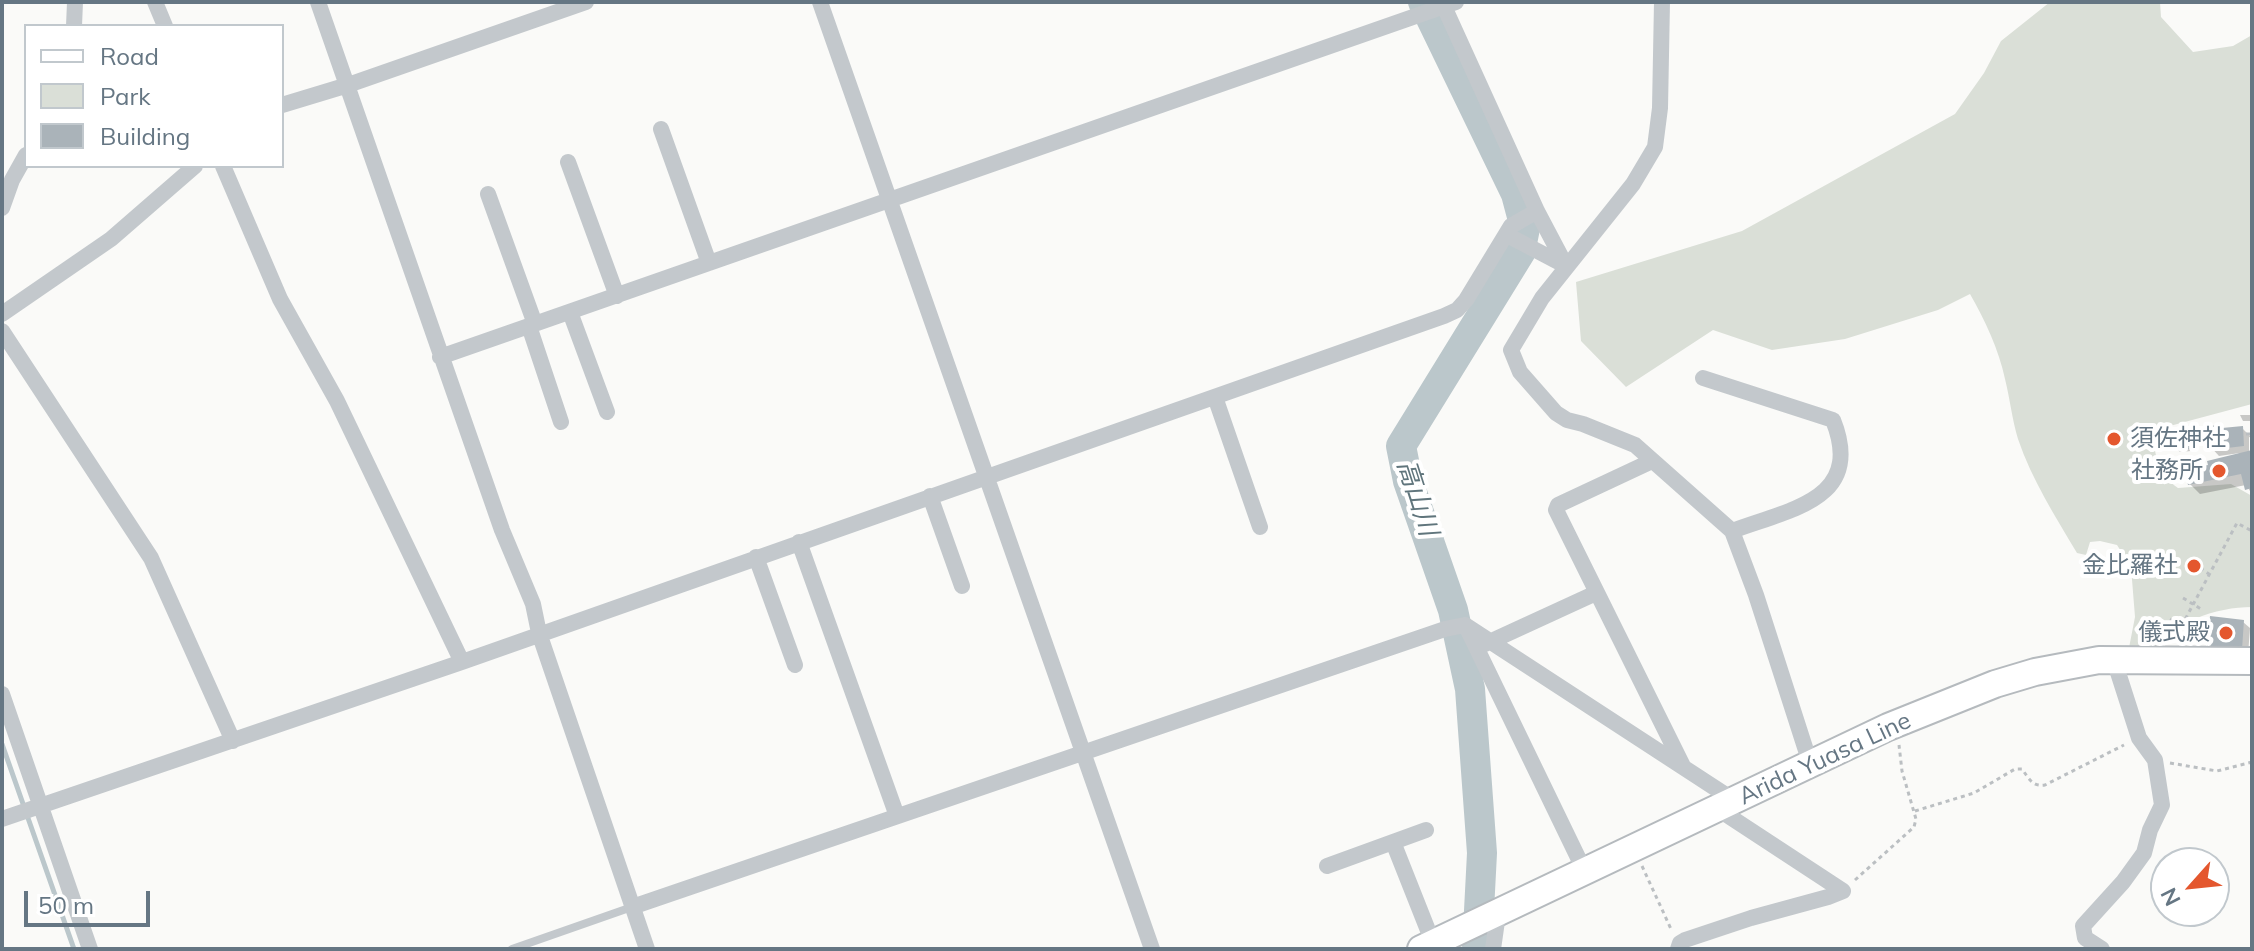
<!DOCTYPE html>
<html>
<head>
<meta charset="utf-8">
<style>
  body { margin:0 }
  #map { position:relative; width:2254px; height:951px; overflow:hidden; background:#fafaf8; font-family:Mulish,sans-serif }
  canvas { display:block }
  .frame { position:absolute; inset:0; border:4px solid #657683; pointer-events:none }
  .legend { position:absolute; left:24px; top:24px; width:260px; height:144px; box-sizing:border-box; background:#fff; border:2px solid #c1c8cd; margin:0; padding:10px 14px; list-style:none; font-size:24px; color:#657683 }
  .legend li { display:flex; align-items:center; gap:16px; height:40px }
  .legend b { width:40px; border:2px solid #c1c8cd }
  .north { position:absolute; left:2150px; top:847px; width:80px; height:80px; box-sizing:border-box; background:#fff; border:2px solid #c1c8cd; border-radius:50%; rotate:243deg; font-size:22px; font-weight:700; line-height:32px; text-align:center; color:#657683 }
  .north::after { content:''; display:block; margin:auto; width:28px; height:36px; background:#e4572e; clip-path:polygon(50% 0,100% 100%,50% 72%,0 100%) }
  .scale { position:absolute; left:24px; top:891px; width:126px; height:36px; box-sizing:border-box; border:4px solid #657683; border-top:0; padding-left:10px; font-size:24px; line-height:28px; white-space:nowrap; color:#657683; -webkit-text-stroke:6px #fff; paint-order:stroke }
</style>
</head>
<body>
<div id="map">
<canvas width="2254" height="951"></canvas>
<div class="frame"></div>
<ul class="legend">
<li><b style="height:10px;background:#fff"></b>Road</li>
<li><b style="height:22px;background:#dadfd7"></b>Park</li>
<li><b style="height:22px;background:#aab3b9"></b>Building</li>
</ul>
<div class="north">N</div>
<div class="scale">50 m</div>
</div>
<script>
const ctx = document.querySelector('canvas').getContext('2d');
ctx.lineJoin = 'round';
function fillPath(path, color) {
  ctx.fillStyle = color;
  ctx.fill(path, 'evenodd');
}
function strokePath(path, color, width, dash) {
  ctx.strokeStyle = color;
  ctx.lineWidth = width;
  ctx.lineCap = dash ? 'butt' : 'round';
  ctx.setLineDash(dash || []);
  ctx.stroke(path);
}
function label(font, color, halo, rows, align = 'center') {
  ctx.font = font + ' Mulish,"Noto Sans JP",sans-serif';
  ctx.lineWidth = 8;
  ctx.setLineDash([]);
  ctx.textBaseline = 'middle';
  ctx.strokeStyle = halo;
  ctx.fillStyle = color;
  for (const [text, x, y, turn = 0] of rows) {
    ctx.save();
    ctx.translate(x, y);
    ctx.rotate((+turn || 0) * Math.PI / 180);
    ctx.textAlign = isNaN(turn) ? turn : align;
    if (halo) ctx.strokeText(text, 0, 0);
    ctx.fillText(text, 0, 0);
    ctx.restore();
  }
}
fillPath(new Path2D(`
  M2050 2H2160L2161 17 2193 52 2233 46 2252 35V404L2166 427 2154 444C2157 465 2161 476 2178 488L2231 484 2252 496V607C2217 607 2168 622 2154 656L2128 653 2135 617 2131 567 2117 545 2100 541 2090 542 2086 555 2077 553C2055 516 2032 480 2018 439 2012 419 2010 399 2005 379 1999 350 1985 320 1970 294L1938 310 1845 339 1772 350 1713 330 1626 387 1581 341 1576 282 1742 231 1955 114 1984 73 2001 41Z`), '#dadfd7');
fillPath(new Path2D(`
  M2240 415H2251L2252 421H2243Z
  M2242 428 2252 438 2249 437V453L2252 452V494L2246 485 2200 494 2190 484 2210 466 2240 453 2219 456 2208 444Z
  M2187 434 2190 437 2191 451 2180 452 2177 449Z
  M2243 622 2250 628 2248 655 2216 652 2209 646Z
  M2154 627 2164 633 2160 641 2151 635Z`), '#0003');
strokePath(new Path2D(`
  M2 744 74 949`), '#bbc7cb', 5);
strokePath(new Path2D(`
  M1423 2 1516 194 1525 228 1520 253 1401 446 1408 481 1453 610 1470 689 1482 853 1477 949`), '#bbc7cb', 30);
fillPath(new Path2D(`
  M2222 425V428L2243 426 2244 446 2210 450V445H2206L2208 426Z
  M2188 432 2189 449 2175 450 2174 433Z
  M2252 450V488L2245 490 2241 474 2188 485 2185 469 2208 465 2207 461Z
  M2210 616 2244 620 2242 650 2207 646Z`), '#aab3b9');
const primary = new Path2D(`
  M1421 949 1888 727 1995 684 2035 672 2099 660 2252 661`);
strokePath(primary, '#b5babe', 30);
strokePath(new Path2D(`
  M2246 434H2250
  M2200 568 2209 574
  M2183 598 2201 609
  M2170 619 2182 626
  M2174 640 2237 523 2252 531
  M2170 763 2217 771 2252 762
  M1915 811 1974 793 2015 769H2022C2029 779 2033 787 2045 785L2124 745
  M1642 866 1671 929
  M1855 880 1914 827 1916 819 1902 771 1899 745`), '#bbbfc2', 3, [4, 4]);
strokePath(new Path2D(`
  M512 949 632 907`), '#c3c8cc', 8);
strokePath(new Path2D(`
  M155 2 165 26
  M318 2 502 530 533 604 539 633 647 949
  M820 2 1152 949
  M1442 2 1537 211 1566 266 1507 235
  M1662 2 1660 108 1655 147 1633 184 1542 298 1511 350 1520 372 1556 413 1567 420 1583 424 1635 445 1732 531 1756 595 1810 763
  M74 26 75 2
  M282 105 348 85 586 2
  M661 129 709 263
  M568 162 617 296
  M223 166 280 299 337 401 462 662
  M488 194 535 324
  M2 208 12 180 26 155
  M570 312 607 412
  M2 314 111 239 195 166
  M529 326 561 422
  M2 331 151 558 233 741
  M440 357 1456 2
  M1703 378 1833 420C1865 500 1790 509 1732 531
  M1215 397 1260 527
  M1652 461 1558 505 1556 510 1683 766
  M930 496 962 586
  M799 542 897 816
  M756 557 795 665
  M1466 626 1585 872
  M1485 644 1596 593
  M2 694 90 949
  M1718 809 1843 891
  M2 819 462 662 1444 316 1457 310 1466 300 1511 226 1537 211
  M1393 842 1433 943
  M1327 866 1426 830
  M632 907 1445 629 1465 625 1735 801
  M1493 949 1498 914
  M1678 949 1680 943 1685 940 1751 918 1828 897 1843 891
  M2102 949 2085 938 2083 926 2123 882 2144 853 2150 830 2162 805 2155 760 2139 738 2114 660`), '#c3c8cc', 16);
strokePath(primary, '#fff', 26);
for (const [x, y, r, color] of [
  [2114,439,8,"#e4572e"],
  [2219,471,8,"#e4572e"],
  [2194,566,8,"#e4572e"],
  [2226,633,8,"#e4572e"]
]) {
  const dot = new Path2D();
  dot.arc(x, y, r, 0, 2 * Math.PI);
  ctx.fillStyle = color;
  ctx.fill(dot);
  strokePath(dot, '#fff', 3);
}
label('24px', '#657683', '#fff', [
  ["須佐神社",2130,439,"left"],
  ["社務所",2203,471],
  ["金比羅社",2178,566],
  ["儀式殿",2210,633]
], 'right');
label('24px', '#657683', '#fff', [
  ["Arida Yuasa Line",1825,759,-25]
]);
label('italic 26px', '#60757c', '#fff', [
  ["高山川",1417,498,72]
]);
</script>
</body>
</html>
